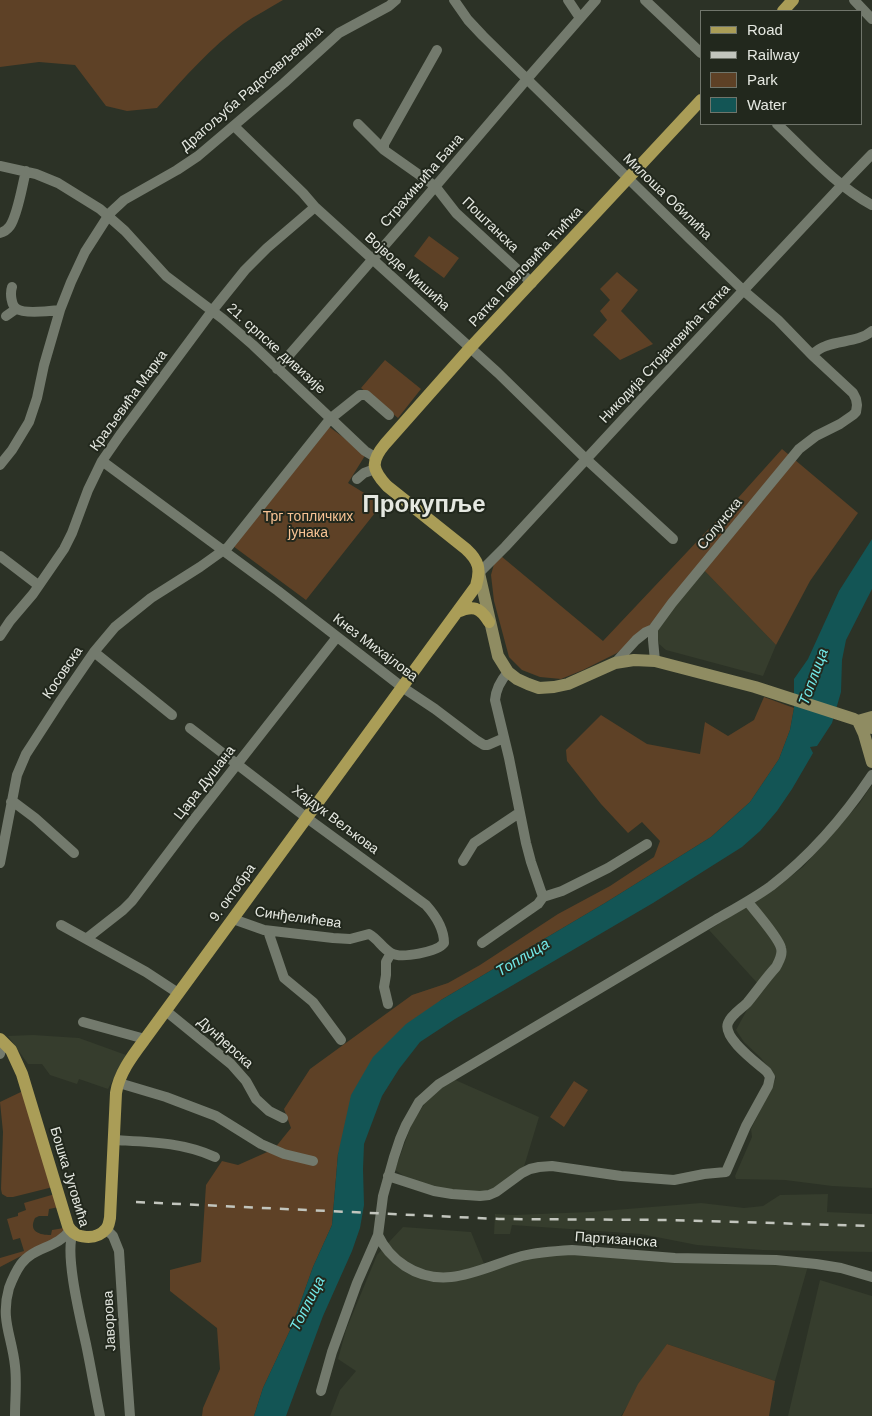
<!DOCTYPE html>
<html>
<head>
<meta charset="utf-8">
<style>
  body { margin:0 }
  #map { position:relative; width:872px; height:1416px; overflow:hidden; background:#2c3226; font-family:Arial,sans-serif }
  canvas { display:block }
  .legend { position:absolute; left:700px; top:10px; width:162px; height:115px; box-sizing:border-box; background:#22281d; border:1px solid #70756b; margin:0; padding:6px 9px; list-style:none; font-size:15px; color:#e5e8e1 }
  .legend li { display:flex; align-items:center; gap:10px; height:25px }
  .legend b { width:25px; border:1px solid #70756b }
</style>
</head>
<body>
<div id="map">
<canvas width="872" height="1416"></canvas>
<ul class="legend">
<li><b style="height:6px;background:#aa9d57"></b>Road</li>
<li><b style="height:6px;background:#c2c5bd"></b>Railway</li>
<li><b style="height:14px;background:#5e4126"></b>Park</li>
<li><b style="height:14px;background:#135555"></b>Water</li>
</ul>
</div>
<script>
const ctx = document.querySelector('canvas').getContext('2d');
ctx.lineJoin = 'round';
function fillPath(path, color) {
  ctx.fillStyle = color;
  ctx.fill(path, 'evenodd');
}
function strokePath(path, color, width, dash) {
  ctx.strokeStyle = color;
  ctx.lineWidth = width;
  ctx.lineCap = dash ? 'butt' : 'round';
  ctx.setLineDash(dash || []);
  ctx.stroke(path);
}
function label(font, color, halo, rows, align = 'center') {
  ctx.font = font + ' Arial,sans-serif';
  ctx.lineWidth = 4;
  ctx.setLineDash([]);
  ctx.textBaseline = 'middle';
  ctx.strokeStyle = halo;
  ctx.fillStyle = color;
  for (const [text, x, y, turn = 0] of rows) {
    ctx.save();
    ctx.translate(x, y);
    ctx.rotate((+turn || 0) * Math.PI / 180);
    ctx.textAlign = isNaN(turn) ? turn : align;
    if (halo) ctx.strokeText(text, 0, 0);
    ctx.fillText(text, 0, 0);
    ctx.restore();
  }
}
fillPath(new Path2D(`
  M704 570 776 645 763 676 666 650 659 644 656 634 660 624Z
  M872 785V1188L832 1186 785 1180 736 1179 735 1176 752 1137 751 1129 776 1078 761 1058 744 1042 736 1030 760 986 709 930 778 886 803 867 859 804Z
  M33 1035 79 1038 126 1055 108 1089 79 1079 77 1084 50 1075 42 1064H28L8 1036Z
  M453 1079 539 1117 523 1170 495 1189 480 1192 458 1191 429 1186 404 1176 395 1170 412 1123 431 1094Z
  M828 1194 827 1212 872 1214V1252L762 1250 697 1245 641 1234 512 1225 510 1234H494L495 1214 514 1215 590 1212 701 1203 744 1208 763 1206 780 1195Z
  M403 1227 471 1232 487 1271 546 1253 810 1259 775 1381 667 1344 640 1385 621 1416H330L340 1390 356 1371 338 1359 346 1330 377 1255Z
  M820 1280 872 1296V1416H788Z`), '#363d2d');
fillPath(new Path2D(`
  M0 0H283C270 8 256 15 243 24 211 47 184 78 157 108L127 111 106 106 75 65 39 62 0 67Z
  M429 236 459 258 444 278 414 256Z
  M617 272 638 290 621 311 653 344 620 360 593 335 607 320 600 311 610 300 600 289Z
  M385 360 421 389 398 418 361 388Z
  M328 426 366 454 348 483 382 504 306 600 233 546Z
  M782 449 858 513 810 581 776 645 700 566 649 626 617 653 583 670 561 679 540 677 522 670 509 657 494 601 491 575 494 564 501 556 603 641 738 498Z
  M764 697 794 708 790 730 779 759 750 802 711 837 605 903 441 1000 338 1154 332 1225 313 1267 292 1326 263 1388 254 1416H202L203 1408 220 1369 217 1328 170 1291V1270L201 1262 206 1185 222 1161 238 1165 274 1149 291 1128 284 1109 310 1069 412 995 448 983 480 965 558 914 610 886 654 857 660 841 642 822 628 833 601 804 567 761 566 750 601 715 647 744 700 754 705 722 728 736 754 720Z
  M574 1081 588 1090 564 1127 550 1117Z
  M23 1091 53 1187 13 1197H7L2 1194 1 1189 3 1132 0 1102Z
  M55 1194 59 1207 49 1209 48 1216H39L35 1218C28 1232 40 1235 51 1235L52 1230 64 1228 65 1233 0 1267V1258L24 1251 20 1238 13 1240 7 1219 18 1216V1213L26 1210 24 1203Z
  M667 1344 775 1381 769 1416H622L638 1384Z`), '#5e4126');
fillPath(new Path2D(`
  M872 539V589L846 640 842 660 841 692 832 723 817 746 810 747 813 753 792 789 777 811 760 831 742 847 653 903 455 1019 420 1042 399 1069 382 1096 364 1144 363 1169 364 1205 360 1228 352 1251 323 1316 286 1416H254L263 1388 292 1326 313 1267 332 1225 338 1154 351 1095 373 1057 406 1024 441 1000 605 903 711 837 750 802 779 759 790 730 794 708V679L808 659 839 591Z`), '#135555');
strokePath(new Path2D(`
  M454 0 468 20 483 36 691 240 744 291 778 320 812 355 853 393 856 399 857 405 856 412 853 415 840 424 816 436 799 449 672 603 653 629 646 632 636 640 615 663
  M568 0 580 18
  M645 0 701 53
  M854 0 872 19
  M358 124 384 150 435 186 456 213 532 283
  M777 124C807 152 835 185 872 205
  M234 126 303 193 315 207 498 373 586 459 673 539
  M384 150V144L437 50
  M0 166 36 174 58 183 100 209 125 231 166 276 223 319 253 345 365 451 375 457
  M0 233C4 232 7 230 10 226 18 214 22 186 26 171
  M12 287C10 293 11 306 17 309 24 314 51 311 60 310
  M6 316 16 309
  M812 355C816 351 820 348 826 346 841 340 859 342 872 331
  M277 369 405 222 527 79 596 0
  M102 461 278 591 402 687 435 709 476 740 484 745H488L504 738
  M0 465 12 450 29 422 37 398 44 365 60 310 71 282 85 252 110 213 124 200 177 170 198 156 284 83 339 33 389 6 396 0
  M357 479 364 473 375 469
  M0 556 38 585
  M479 573 505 547 639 402 842 185 872 154
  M653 629V640L655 661
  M0 636 10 621 33 594 64 549 72 533 88 490 102 461 120 435 212 311 245 270 267 248 315 207
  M94 652 172 715
  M508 672C501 680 496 688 495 700L509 758 526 843 531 862 543 897
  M190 728 307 818 426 905C435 915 444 928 444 943 437 952 401 959 391 953 382 948 378 939 369 934L350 939 333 938 264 930 233 919
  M11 802 15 803 35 818 74 853
  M463 861 474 843 519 813
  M0 863 17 775 26 754 61 700 94 652 115 627 151 598 200 567 228 547 330 419 360 395H366L389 415
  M61 925 146 972 178 993
  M268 931 284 978 313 1002 341 1040
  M86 939 123 910 132 901 191 823 337 637
  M482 943 538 904 543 897 562 891 608 868 647 844
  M388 1004 384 987 386 975V962L391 953
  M166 1011 231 1064 246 1081 256 1099 269 1111 283 1118
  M83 1022 145 1039
  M0 1054 3 1041
  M119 1083 166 1097 216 1116 261 1144 284 1154 313 1161
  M114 1140C149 1142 182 1142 215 1157
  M388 1176 434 1191 452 1194 480 1196 489 1195 496 1192 522 1173 530 1169 539 1167 552 1166 621 1176 674 1180 704 1174 726 1172 746 1126 768 1086 770 1077 767 1072C757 1063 722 1038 728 1023 731 1015 741 1009 747 1003 757 991 765 979 776 967 779 961 783 955 781 948 779 938 755 911 748 902
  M106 1229 113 1236 119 1251 125 1347 130 1416
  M73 1233C64 1253 81 1321 86 1344 91 1368 95 1392 100 1416
  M378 1235C384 1248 393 1258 405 1266 445 1292 483 1267 522 1256 538 1252 555 1251 572 1250L675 1258 776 1260 816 1264 841 1268 872 1277
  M321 1391 332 1352 357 1283 378 1235 383 1196 394 1157 400 1139 406 1125 419 1102 439 1084 715 920C734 909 753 899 771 886 811 855 844 817 872 775
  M15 1416C15 1400 17 1383 15 1366 12 1336 0 1320 9 1288 12 1280 16 1271 21 1264 33 1247 58 1248 70 1230`), '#737a6d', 10);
strokePath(new Path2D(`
  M479 573 498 656 508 672 517 679 528 684 539 688 554 687 568 684 615 663 634 660 655 661 755 687 854 719 872 728
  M872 717 858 721 864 734 872 762`), '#8f8c62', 12);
strokePath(new Path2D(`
  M783 11 793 0
  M457 612C473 605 480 607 489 622
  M0 1039 11 1050 22 1074 68 1226C75 1239 96 1241 106 1229 109 1226 109 1222 110 1218L116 1093C119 1073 133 1055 145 1039L476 586C481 569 479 561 466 549L387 486C372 470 370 462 385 444L470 348 701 100`), '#aa9d57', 12);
strokePath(new Path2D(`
  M136 1202 499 1219 670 1220 872 1226`), '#c2c5bd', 2.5, [9, 9]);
label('14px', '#e5e8e1', '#22281d', [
  ["Драгољуба Радосављевића",252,89,-41],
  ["Страхињића Бана",422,181,-49],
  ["Милоша Обилића",667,197,44],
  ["Поштанска",490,225,44],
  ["Ратка Павловића Ћићка",526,267,-47],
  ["Војводе Мишића",407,272,42],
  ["21. српске дивизије",276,349,42],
  ["Никодија Стојановића Татка",665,354,-47],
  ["Краљевића Марка",129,401,-54],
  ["Солунска",720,524,-51],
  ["Кнез Михајлова",375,648,37],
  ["Косовска",63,673,-56],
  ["Цара Душана",205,783,-52],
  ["Хајдук Вељкова",335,820,37],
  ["9. октобра",233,893,-54],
  ["Синђелићева",298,918,8],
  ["Дунђерска",225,1043,42],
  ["Бошка Југовића",69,1177,73],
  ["Партизанска",616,1240,4],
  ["Јаворова",110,1321,-93]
]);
label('14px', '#f8c394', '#22281d', [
  ["Трг топличких",308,517],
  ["јунака",308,533]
]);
label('italic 15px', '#72eaea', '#22281d', [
  ["Топлица",814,677,-70],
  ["Топлица",523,958,-31],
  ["Топлица",308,1304,-63]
]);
label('bold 24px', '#e5e8e1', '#22281d', [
  ["Прокупље",424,505]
]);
</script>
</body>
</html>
